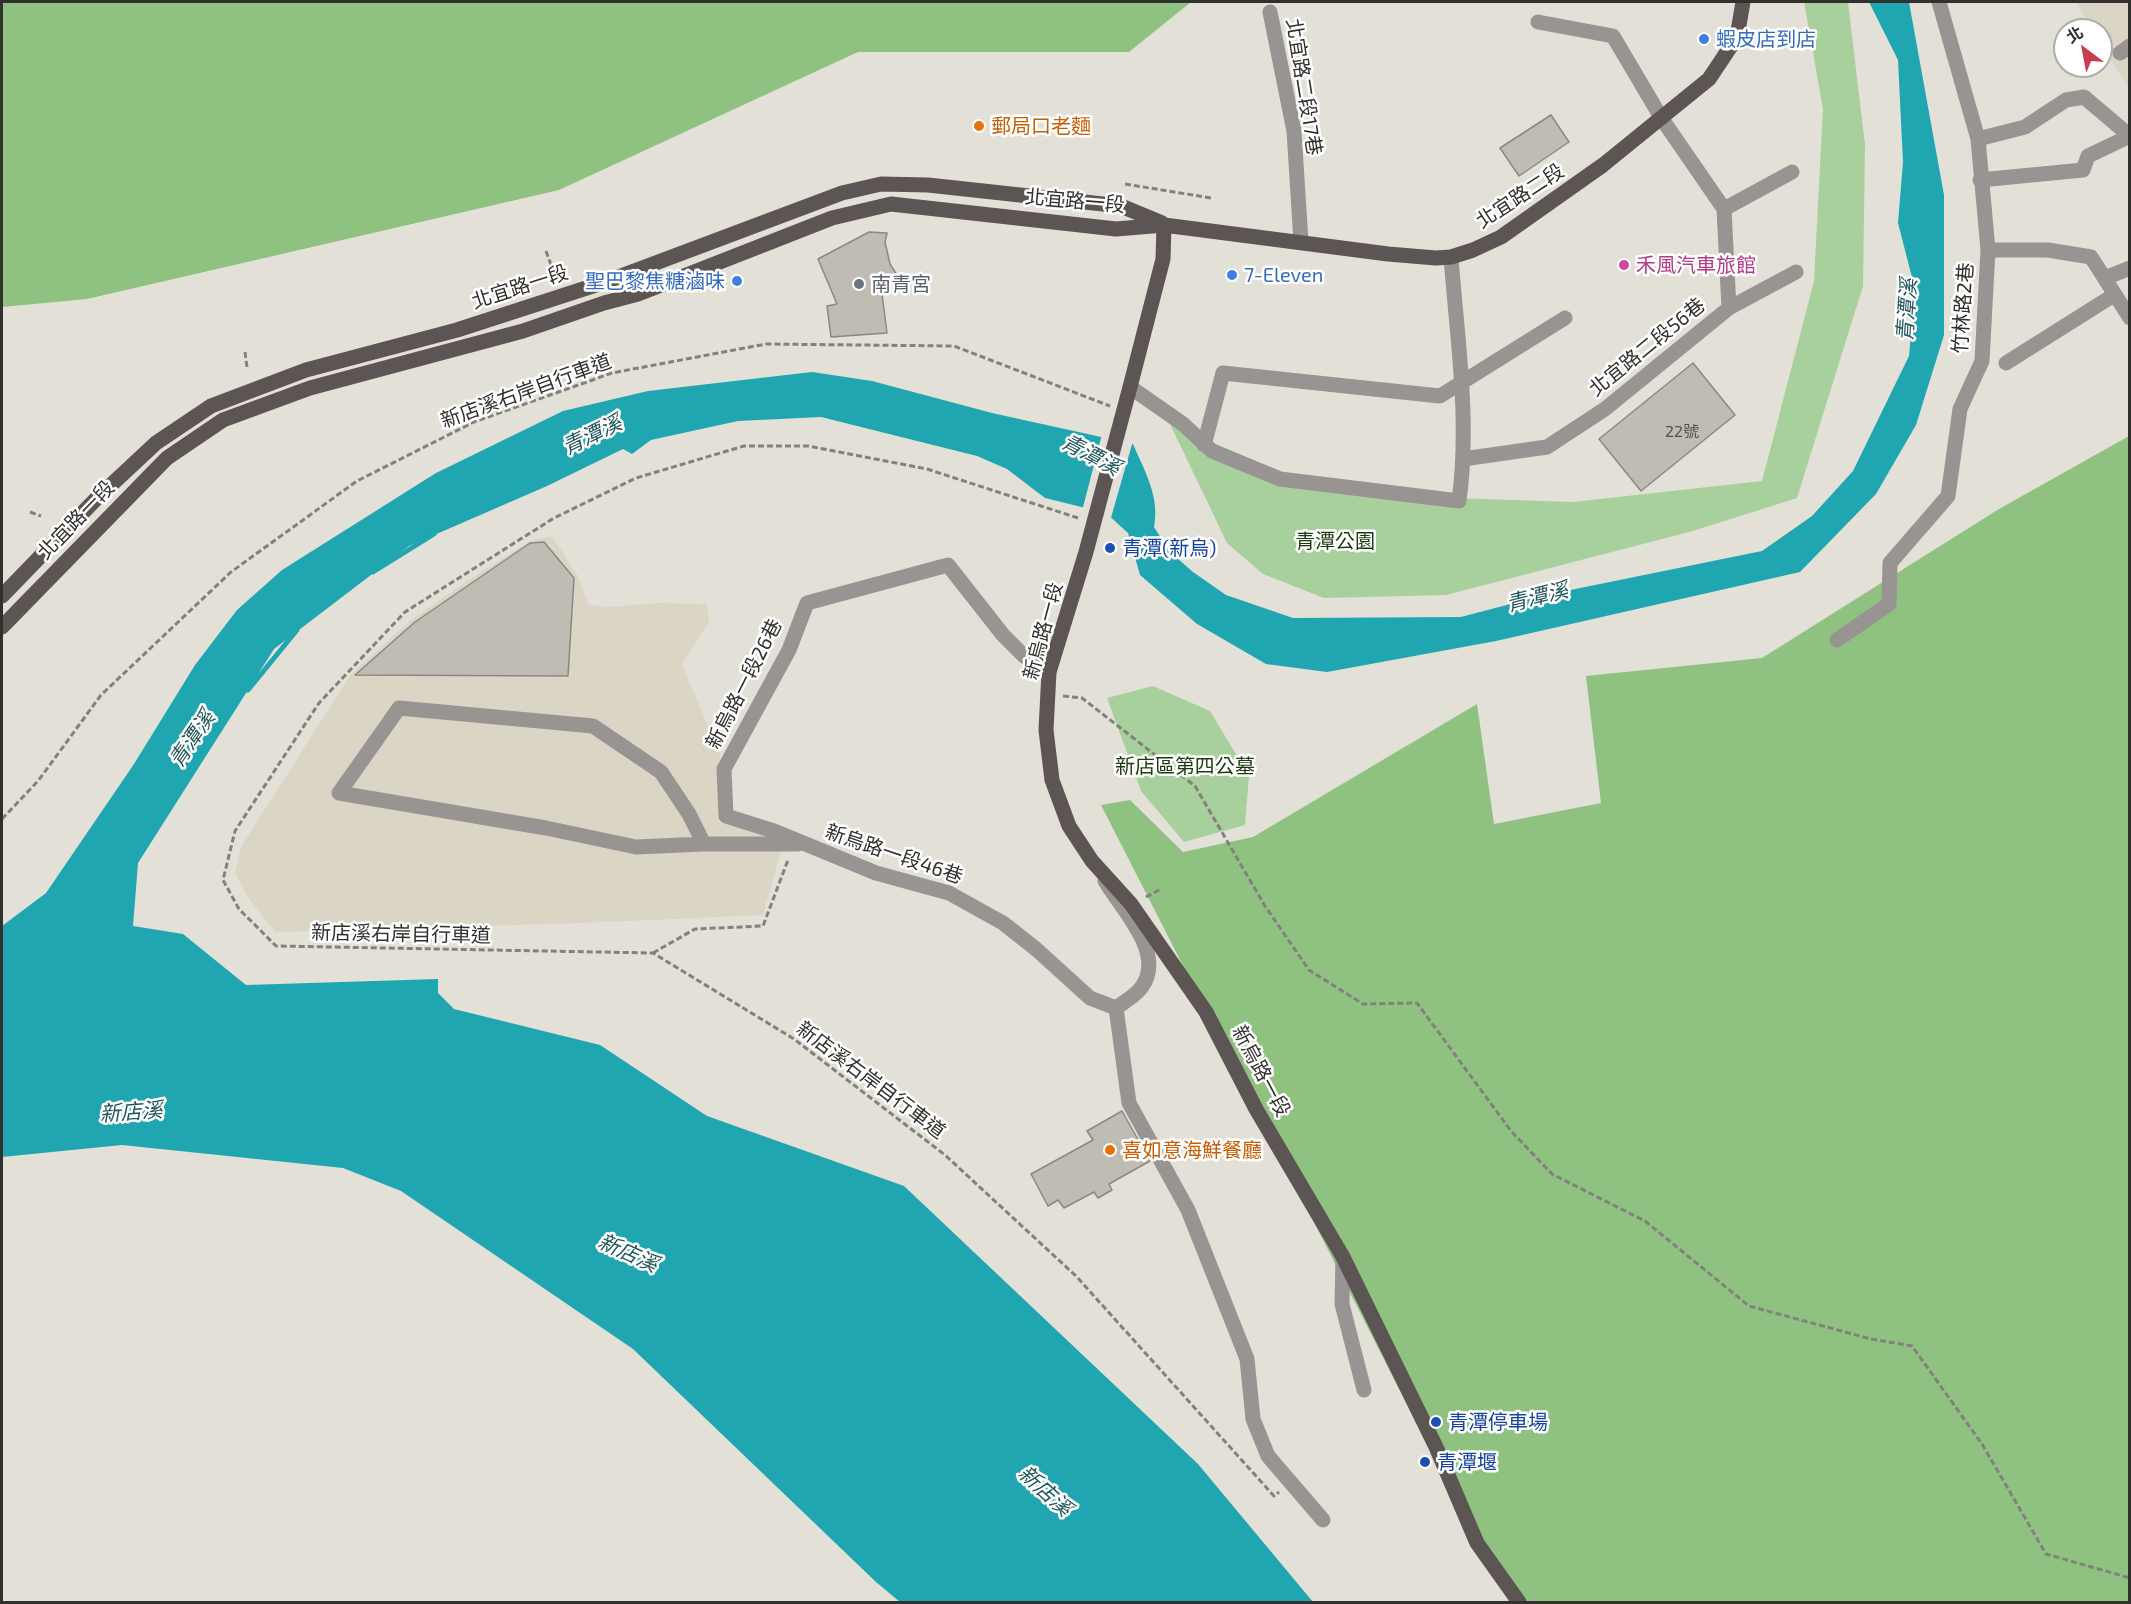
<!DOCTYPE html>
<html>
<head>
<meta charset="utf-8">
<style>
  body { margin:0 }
  #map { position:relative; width:2131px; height:1604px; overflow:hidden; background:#e3e0d8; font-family:"Exo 2","Noto Sans TC",sans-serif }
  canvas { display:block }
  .frame { position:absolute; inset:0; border:3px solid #31302c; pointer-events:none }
  .north { position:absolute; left:2053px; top:18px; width:60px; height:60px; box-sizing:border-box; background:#fff; border:2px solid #adacab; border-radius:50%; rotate:328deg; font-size:16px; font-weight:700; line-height:24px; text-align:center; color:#31302c }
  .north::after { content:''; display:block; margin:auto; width:21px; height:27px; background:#cb3b4f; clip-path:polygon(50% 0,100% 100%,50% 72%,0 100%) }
</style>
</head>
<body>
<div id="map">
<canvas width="2131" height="1604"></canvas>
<div class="frame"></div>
<div class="north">北</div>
</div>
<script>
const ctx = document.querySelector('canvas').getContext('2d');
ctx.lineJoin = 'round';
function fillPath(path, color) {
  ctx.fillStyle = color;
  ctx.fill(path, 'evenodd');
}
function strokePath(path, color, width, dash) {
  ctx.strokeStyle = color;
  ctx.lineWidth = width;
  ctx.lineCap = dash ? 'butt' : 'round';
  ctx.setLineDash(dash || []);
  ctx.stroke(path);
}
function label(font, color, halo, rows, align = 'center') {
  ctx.font = font + ' "Exo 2","Noto Sans TC",sans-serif';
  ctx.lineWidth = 5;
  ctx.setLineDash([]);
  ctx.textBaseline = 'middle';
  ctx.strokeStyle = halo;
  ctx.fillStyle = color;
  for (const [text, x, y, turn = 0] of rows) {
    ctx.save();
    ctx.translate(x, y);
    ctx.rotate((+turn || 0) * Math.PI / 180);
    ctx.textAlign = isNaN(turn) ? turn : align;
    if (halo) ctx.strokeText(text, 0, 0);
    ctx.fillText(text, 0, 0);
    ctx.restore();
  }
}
fillPath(new Path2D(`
  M2076 2H2129V88L2101 46V30H2092Z
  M552 536 578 576 588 604 605 607 659 603 707 604 709 622 682 664 720 755 719 822 784 840 763 915 583 923 275 932 248 897 235 873 241 847 351 674 411 620 476 575 530 541Z`), '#dbd5c6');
fillPath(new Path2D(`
  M1804 2H1848L1865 145 1863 286 1797 498 1693 531 1446 595 1324 598 1263 574 1227 543 1170 424 1301 481 1421 497 1573 502 1762 481 1814 281 1823 109Z
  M1153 686 1210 711 1249 776 1245 825 1184 842 1141 791 1107 698Z`), '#a8d09d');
fillPath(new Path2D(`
  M2 2H1191L1129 52H858L559 190 87 299 2 307Z
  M2129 436V1602H1527L1469 1526 1101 805 1130 800 1183 852 1253 837 1477 704 1494 824 1601 803 1586 676 1762 658 1999 509Z`), '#8fc280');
fillPath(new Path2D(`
  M1869 2H1909L1944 195V335L1916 425 1876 494 1800 572 1496 641 1327 672 1266 664 1197 624 1140 575 1128 533 1106 513 1045 498 1007 469 977 456 821 417 738 421 651 440 632 454 623 449 547 486 409 546 274 649 138 863 133 926 183 934 246 985 438 979V993L454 1009 600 1045 707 1116 904 1186 1198 1464 1313 1602H900L876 1582 633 1349 401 1191 343 1168 122 1145 2 1157V926L46 893 134 764 195 665 237 610 282 570 436 473 563 411 648 391 812 372 872 381 992 413 1133 444C1145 472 1160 497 1154 527L1169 551 1193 572 1226 595 1293 618 1461 617 1541 596 1762 551 1812 516 1853 471 1909 356 1915 289 1898 223 1903 162 1898 60Z`), '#20a6b0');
fillPath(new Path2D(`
  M1102 434 1133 441 1110 521 1105 516 1082 511Z`), '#e3e0d8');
strokePath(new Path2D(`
  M373 572 434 534
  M248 690 297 630`), '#20a6b0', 5);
const building = new Path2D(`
  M1551 115 1569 142 1519 176 1500 148Z
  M869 232 887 233 885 242 890 264 897 275 882 294 887 333 831 337 827 306 837 304 818 259Z
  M1693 363 1735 415 1641 491 1599 439Z
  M544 542 574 578 568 676 355 675 415 622 530 543Z
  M1122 1111 1150 1161 1109 1184 1112 1190 1098 1198 1094 1192 1064 1208 1058 1200 1048 1206 1031 1174 1093 1140 1087 1131Z`);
fillPath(building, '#bfbcb4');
strokePath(building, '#8c8881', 1.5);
strokePath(new Path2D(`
  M1125 184 1211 198
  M546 251 554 273
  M245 352 247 367
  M30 512 41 516
  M1078 518 927 469 808 446H744L636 478 554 518 405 612 319 703 235 831 223 880 239 909 276 946 653 953 794 1039 945 1155 1076 1276 1274 1496 1279 1492
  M1063 696 1082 698 1195 786 1265 906 1309 970 1363 1004 1417 1003 1511 1131 1552 1174 1645 1221 1749 1306 1871 1339 1912 1346 1982 1444 2046 1554 2130 1578
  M2 819 38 781 101 695 231 572 357 481 474 422 612 373 766 344 954 346 1110 406
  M1146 897 1161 889
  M653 953 695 929 763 926 788 860`), '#83817b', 3, [6, 3]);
strokePath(new Path2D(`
  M1270 12 1294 131 1301 242
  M2120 53 2130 46
  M1978 139 2025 127 2066 100 2084 97 2130 136
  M1980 180 2083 170 2088 156 2130 136
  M1724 209 1792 172
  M1988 250H2048L2091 257 2130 318
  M2105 278 2130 268
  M1729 308 1796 272
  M2006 363 2114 295
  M1130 387 1183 424 1212 451 1280 479 1459 501C1470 420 1457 338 1451 257
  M1204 445 1223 373 1440 396 1565 318
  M1463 459 1547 447 1605 409 1729 308 1724 209 1662 119 1613 36 1538 22
  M1837 640 1889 604 1890 563 1948 496 1960 409 1982 361 1988 250 1978 139 1939 2
  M1049 672 1024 656 1003 635 948 565 807 603 789 650 724 769 726 816 774 831 876 873 949 893 1003 923 1036 949 1090 998 1116 1008C1124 1002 1135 996 1141 988 1167 954 1122 910 1105 881
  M704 844 689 814 661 772 593 726 399 708 339 793 546 828 636 847 704 844H798
  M1116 1008 1129 1103 1188 1210 1247 1359 1253 1419 1268 1456 1323 1520
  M1343 1257 1342 1304 1364 1390`), '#989492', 15);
strokePath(new Path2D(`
  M1164 225 1163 259 1130 387 1086 552 1049 672 1046 730 1052 780 1069 826 1092 861 1131 904 1206 1012 1256 1109 1343 1257 1436 1447 1477 1543 1519 1602
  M2 596 96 499 156 443 211 406 306 370 457 330 605 282 842 193 881 184 928 185 1121 206 1162 223
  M2 627 167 458 223 420 310 388 523 331 604 303 638 294 832 218 891 204 1116 229 1164 225 1388 254 1436 258 1451 257 1473 250 1501 237 1603 165 1709 79 1737 37 1743 2`), '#5c5553', 15);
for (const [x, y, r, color] of [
  [1704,39,6,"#3f7fe0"],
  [979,126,6,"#e8710a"],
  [1624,265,6,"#d1479c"],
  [1232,275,6,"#3f7fe0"],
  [737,281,6,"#3f7fe0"],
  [859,284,6,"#6b7280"],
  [1110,548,6,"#1a4fb4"],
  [1110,1150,6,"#e8710a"],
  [1436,1422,6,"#1a4fb4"],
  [1425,1462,6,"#1a4fb4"]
]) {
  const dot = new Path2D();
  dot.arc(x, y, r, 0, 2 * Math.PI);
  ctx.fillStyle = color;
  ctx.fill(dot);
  strokePath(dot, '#fff', 2);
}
label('16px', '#54534e', null, [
  ["22號",1682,432]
]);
label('20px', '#366cbe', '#fff', [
  ["蝦皮店到店",1716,39],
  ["7-Eleven",1244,275],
  ["聖巴黎焦糖滷味",725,281,"right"]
], 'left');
label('20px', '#31302c', '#fff', [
  ["北宜路二段17巷",1304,87,81],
  ["北宜路二段",1520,196,-33],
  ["北宜路一段",1075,201,5],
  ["北宜路一段",520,287,-18],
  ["竹林路2巷",1963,308,-86],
  ["北宜路二段56巷",1647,347,-39],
  ["新店溪右岸自行車道",526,391,-20],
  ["北宜路一段",76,520,-46],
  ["新烏路一段",1043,631,-75],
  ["新烏路一段26巷",744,684,-63],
  ["新烏路一段46巷",894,854,19],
  ["新店溪右岸自行車道",401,934,1],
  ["新烏路一段",1261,1071,62],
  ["新店溪右岸自行車道",871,1080,37]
]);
label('20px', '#c56008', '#fff', [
  ["郵局口老麵",991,126],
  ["喜如意海鮮餐廳",1122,1150]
], 'left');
label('20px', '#b23c85', '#fff', [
  ["禾風汽車旅館",1636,265]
], 'left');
label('20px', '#5b616d', '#fff', [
  ["南青宮",871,284]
], 'left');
label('20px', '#193b0d', '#fff', [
  ["青潭公園",1335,541],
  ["新店區第四公墓",1185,766]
]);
label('20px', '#164399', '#fff', [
  ["青潭(新烏)",1122,548],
  ["青潭停車場",1448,1422],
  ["青潭堰",1437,1462]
], 'left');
label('italic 21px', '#215559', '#fff', [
  ["青潭溪",1907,310,-86],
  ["青潭溪",592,435,-26],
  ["青潭溪",1091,455,28],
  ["青潭溪",1537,597,-14],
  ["青潭溪",192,739,-56],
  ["新店溪",131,1112,-4],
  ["新店溪",628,1253,24],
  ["新店溪",1045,1491,42]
]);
</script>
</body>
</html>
